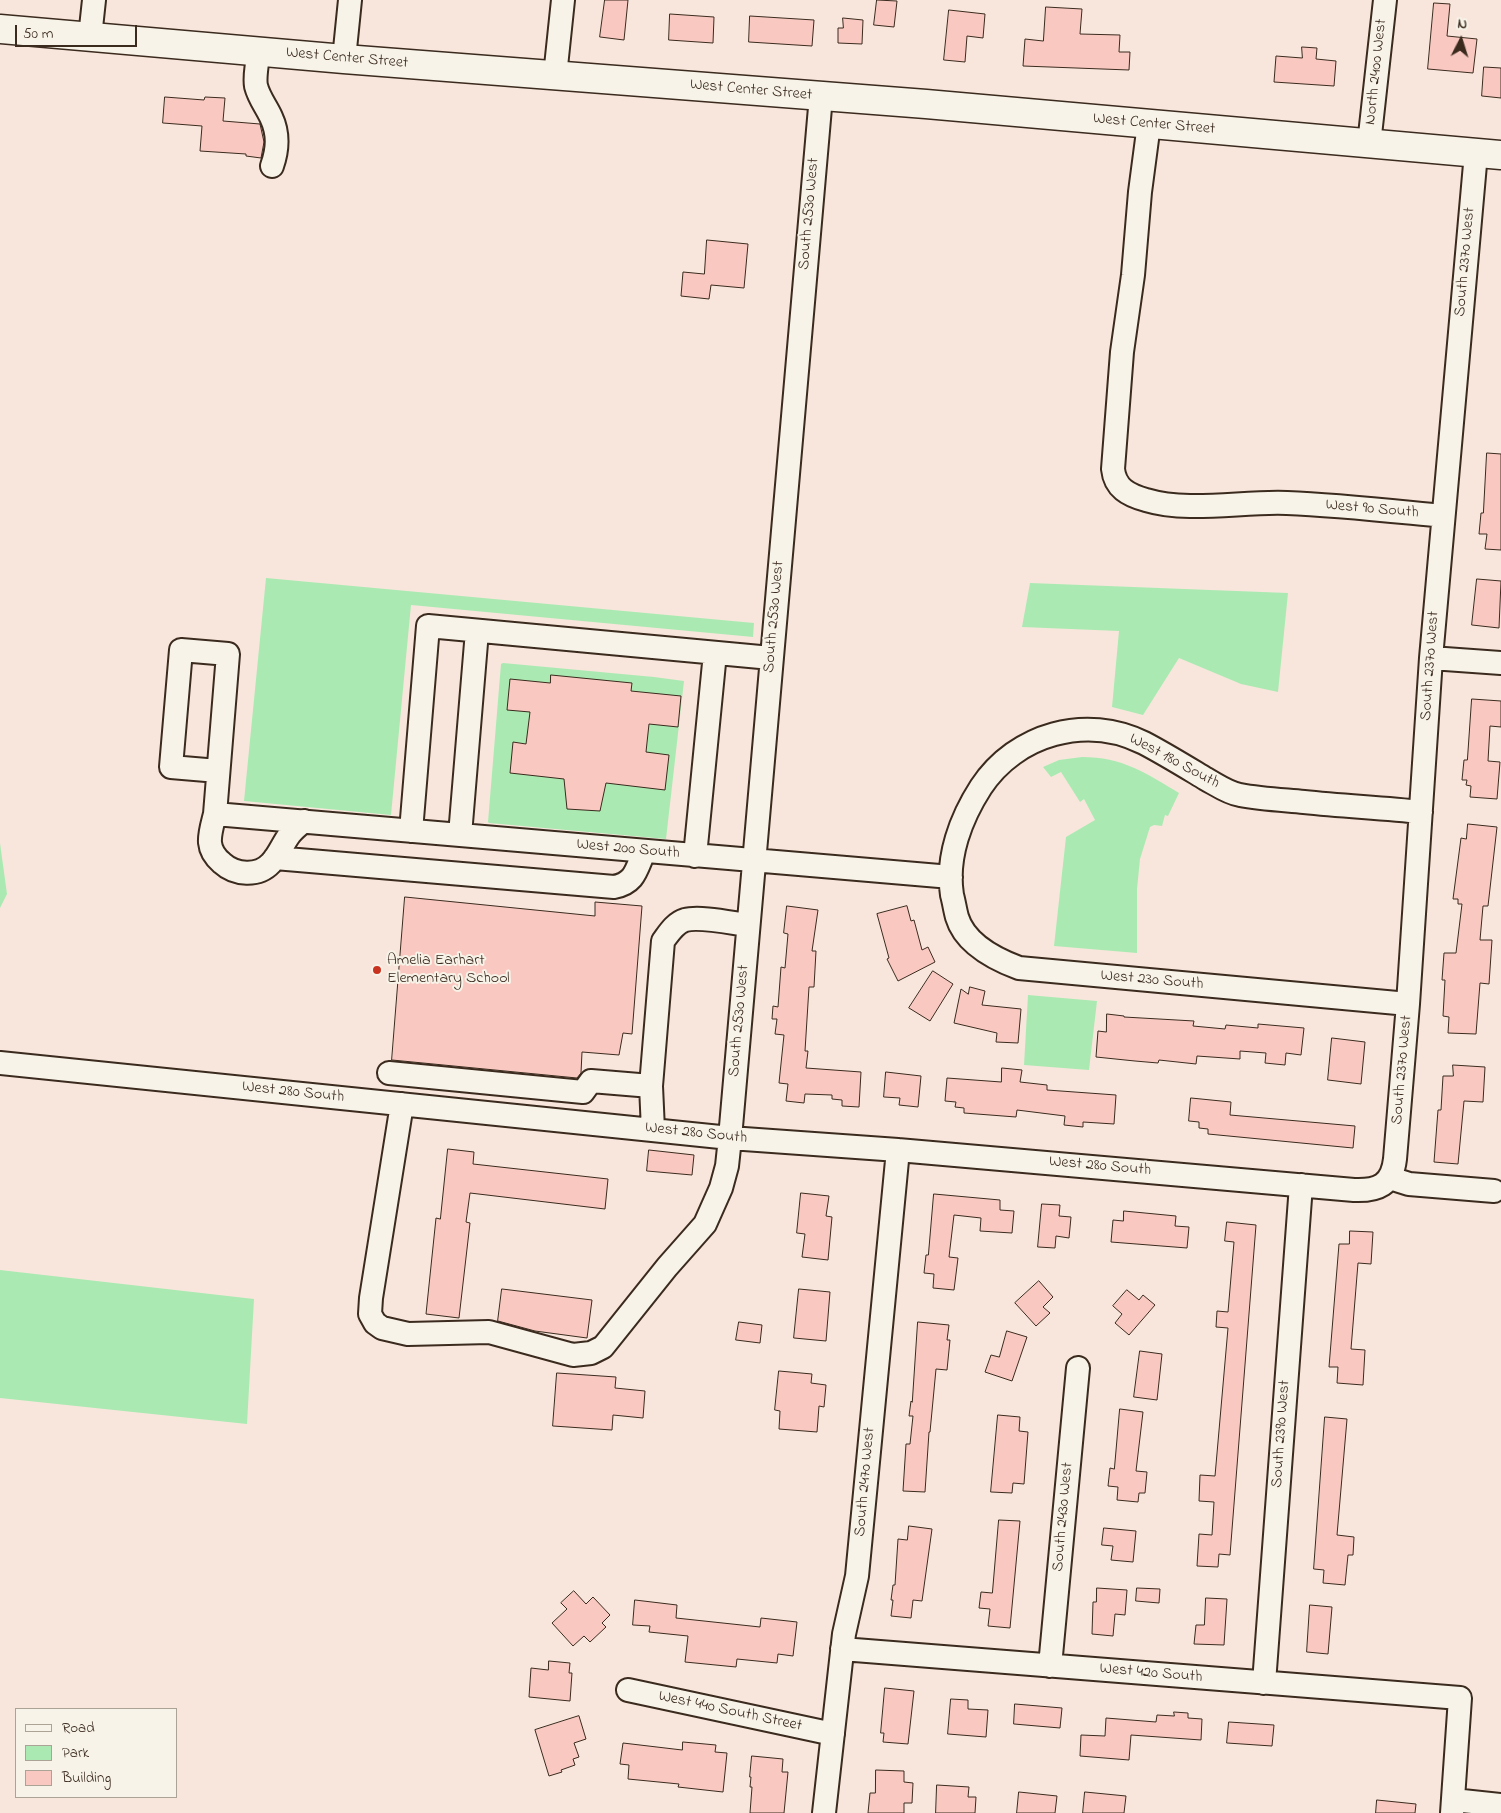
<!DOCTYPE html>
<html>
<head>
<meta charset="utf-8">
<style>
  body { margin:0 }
  #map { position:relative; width:1501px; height:1813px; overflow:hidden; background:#f8e6dc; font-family:"Indie Flower",sans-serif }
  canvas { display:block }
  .legend { position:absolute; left:15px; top:1708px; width:162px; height:90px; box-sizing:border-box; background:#f7f3e8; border:1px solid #aca397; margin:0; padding:6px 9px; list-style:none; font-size:15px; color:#3b2a1e }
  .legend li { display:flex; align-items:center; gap:10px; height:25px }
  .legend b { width:25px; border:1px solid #aca397 }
  .north { position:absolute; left:1436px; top:15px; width:50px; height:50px; -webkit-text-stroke:4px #f7f3e8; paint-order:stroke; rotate:5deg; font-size:14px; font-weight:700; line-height:20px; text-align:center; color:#3b2a1e }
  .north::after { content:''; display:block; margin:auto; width:18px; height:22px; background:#3b2a1e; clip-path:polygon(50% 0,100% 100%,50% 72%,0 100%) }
  .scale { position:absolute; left:15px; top:25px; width:122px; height:22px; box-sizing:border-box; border:2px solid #3b2a1e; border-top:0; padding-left:6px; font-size:15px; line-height:18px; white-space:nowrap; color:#3b2a1e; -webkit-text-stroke:4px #f7f3e8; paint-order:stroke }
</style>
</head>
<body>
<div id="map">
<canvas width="1501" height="1813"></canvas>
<ul class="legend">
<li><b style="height:6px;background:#f7f3e8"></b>Road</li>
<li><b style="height:14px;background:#aaeab2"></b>Park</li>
<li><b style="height:14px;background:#f9c9c1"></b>Building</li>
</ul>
<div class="north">N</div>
<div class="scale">50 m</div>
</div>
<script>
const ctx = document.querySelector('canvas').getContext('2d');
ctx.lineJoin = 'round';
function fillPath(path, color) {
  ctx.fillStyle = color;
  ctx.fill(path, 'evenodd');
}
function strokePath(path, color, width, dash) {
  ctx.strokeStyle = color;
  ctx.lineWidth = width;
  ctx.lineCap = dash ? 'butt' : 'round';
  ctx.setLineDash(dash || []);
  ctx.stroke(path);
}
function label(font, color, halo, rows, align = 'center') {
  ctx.font = font + ' "Indie Flower",sans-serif';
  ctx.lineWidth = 4;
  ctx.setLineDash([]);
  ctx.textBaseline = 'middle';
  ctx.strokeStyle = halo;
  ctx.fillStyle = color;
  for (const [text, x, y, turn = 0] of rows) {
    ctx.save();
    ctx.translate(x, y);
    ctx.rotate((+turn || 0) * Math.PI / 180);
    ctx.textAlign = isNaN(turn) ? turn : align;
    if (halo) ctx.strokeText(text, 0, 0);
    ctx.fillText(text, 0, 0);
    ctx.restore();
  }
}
fillPath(new Path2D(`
  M266 578 754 623 753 637 411 605 391 815 244 801Z
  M1030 583 1288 593 1278 692 1241 684 1179 658 1143 715 1112 707 1119 631 1022 627Z
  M503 663 654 677 684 681 666 839 489 823 488 822 501 664Z
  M1082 757C1122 757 1146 773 1179 793L1168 816 1165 815 1162 826 1154 825 1150 827 1140 859 1137 889V953L1054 946 1066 837 1095 820 1084 799 1080 802 1061 772 1051 777 1043 767 1059 760Z
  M0 843 7 894 0 908Z
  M1028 995 1097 1001 1089 1070 1024 1065Z
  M0 1270 254 1299 247 1424 0 1398Z`), '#aaeab2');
const building = new Path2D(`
  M605 0H628L624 40 600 37Z
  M877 0 897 1 894 27 874 25Z
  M1434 3 1450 4 1447 36 1477 39 1473 73 1428 69Z
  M1046 7 1082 9 1080 34 1120 35 1119 52H1130L1129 70 1023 66 1025 39 1043 41Z
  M949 10 985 14 983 38 967 36 965 62 944 60Z
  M670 14 714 17 713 43 669 40Z
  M750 16 814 20 812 46 749 42Z
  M843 18 863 20 862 44 838 43V28H843Z
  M1302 47 1317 48 1316 59 1336 61 1334 86 1274 82 1276 56 1302 58Z
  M1484 67 1501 68V98L1482 96Z
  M165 97 204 100 205 97 225 98 223 121 260 124 264 142 261 158 246 156V154L200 151 202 126 163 123Z
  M707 240 748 244 744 288 711 285 709 299 681 296 683 272 704 274Z
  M1487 453 1501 454V550L1485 549 1487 534H1479L1481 513H1483Z
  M1477 579 1501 581 1499 628 1472 625Z
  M551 675 632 683 631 691 681 696 678 727 649 724 646 752 669 755 665 790 606 783 600 811 567 809 564 779 510 773 513 742 526 744 530 712 507 710 510 679 550 683Z
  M1472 699 1501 701V727L1490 726 1488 761 1500 762 1497 799 1470 797 1471 786 1466 785 1467 780H1462L1464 760H1467Z
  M1468 824 1497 827 1488 906H1483L1480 940H1492L1489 984 1480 983 1476 1034 1448 1033 1449 1017 1443 1016 1445 980H1442L1444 953H1456L1462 904H1458V899H1453L1461 838 1466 839Z
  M405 897 595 916V902L642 906 632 1034 623 1033 619 1055 582 1052 581 1073 577 1078 392 1060Z
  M787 906 818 910 812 951H816L814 987H809L805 1051H808L806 1068 861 1072 859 1107 842 1106V1100L832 1099V1095L805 1094 804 1103 786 1101 788 1084 779 1083 784 1035 775 1034 777 1019H772L773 1006 778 1007 781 967 785 968 788 934 784 933Z
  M907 906 911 921 914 920 922 950 928 947 935 962 898 981 887 959 889 958 877 914Z
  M933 971 953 984 930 1021 909 1008Z
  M970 987 985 991 982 1005 1021 1009 1018 1043 996 1042 997 1033 954 1023 961 989 968 994Z
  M1107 1014 1124 1016V1017L1194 1021 1193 1026 1225 1029 1226 1025 1258 1028V1024L1304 1028 1301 1055 1286 1053 1285 1065 1265 1063 1266 1053 1240 1051V1059L1197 1056 1196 1064 1159 1060 1158 1063 1135 1061 1096 1057 1098 1031 1106 1032Z
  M1332 1038 1365 1042 1361 1084 1328 1080Z
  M1453 1065 1485 1067 1483 1102 1464 1101 1458 1164 1434 1162 1438 1110H1441L1443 1076H1453Z
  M1002 1068 1022 1070 1020 1082 1047 1085V1090L1116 1095 1114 1124 1083 1122V1127L1064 1125 1065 1116 1017 1110 1016 1117 964 1113V1108L955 1107 956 1102 945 1101 947 1078 1001 1082Z
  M886 1072 921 1076 918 1107 899 1105 900 1098 884 1097Z
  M1191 1098 1231 1102 1230 1115 1355 1126 1353 1148 1208 1134V1129L1199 1128V1122L1189 1121Z
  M448 1149 474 1152 473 1164 608 1179 605 1209 470 1193 466 1222 470 1223 459 1318 426 1314 436 1218 440 1219Z
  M649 1150 694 1155 692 1175 647 1171Z
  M801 1193 829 1196 826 1216 832 1217 828 1260 802 1257 805 1234 797 1233Z
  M934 1194 1000 1200V1210L1014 1211 1012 1233 980 1231 981 1218 954 1215 949 1257 958 1258 954 1290 933 1288 934 1274 924 1273 926 1255H928Z
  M1042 1204 1060 1205 1059 1216 1071 1217 1069 1238 1056 1236 1055 1248 1038 1247Z
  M1124 1211 1176 1216 1175 1226 1189 1227 1187 1248 1111 1242 1113 1220 1123 1221Z
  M1227 1222 1256 1225 1230 1555 1219 1554 1218 1567 1197 1566 1199 1534 1212 1535 1214 1502 1199 1501 1200 1475 1215 1476 1228 1328 1216 1327 1217 1311 1228 1312 1234 1242 1225 1241Z
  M1350 1231 1373 1232 1371 1264 1358 1263 1351 1349 1365 1350 1363 1385 1337 1383 1338 1367H1329L1339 1244H1349Z
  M1039 1281 1053 1297 1043 1307 1050 1313 1036 1326 1015 1303Z
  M502 1289 592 1300 587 1338 535 1331 498 1321Z
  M799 1289 830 1292 826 1341 794 1338Z
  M1127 1290 1139 1300 1143 1295 1155 1305 1129 1335 1115 1323 1122 1314 1113 1306Z
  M739 1322 762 1325 760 1343 736 1340Z
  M918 1322 949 1325 947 1340H950L947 1370 936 1369 930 1432H929L925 1492 903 1491 906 1444H910L913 1416H909L911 1401 912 1402Z
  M1007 1331 1027 1337 1012 1381 985 1372 991 1355 999 1357Z
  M1140 1351 1162 1354 1157 1400 1134 1397Z
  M779 1371 812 1374 811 1383 826 1385 824 1407 819 1406 817 1432 779 1429 780 1411 775 1410Z
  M557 1373 616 1377 615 1388 645 1391 643 1418 613 1415 612 1430 553 1426Z
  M1120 1409 1143 1412 1136 1471 1147 1472 1145 1493H1139L1138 1502 1117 1500 1118 1487 1108 1486 1110 1468 1114 1469Z
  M998 1415 1020 1417 1019 1431 1028 1432 1024 1484 1013 1483 1012 1493 991 1492Z
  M1325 1417 1347 1419 1337 1535 1354 1537 1353 1555H1348L1345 1585 1323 1583 1324 1570 1314 1569Z
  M999 1520 1020 1521 1010 1628 988 1626 990 1609 979 1608 981 1592 992 1593Z
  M909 1526 932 1529 922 1601 913 1600 911 1618 891 1616 893 1600H891L893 1585H895L898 1539 907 1540Z
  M1104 1528 1136 1531 1133 1562 1111 1560 1113 1546 1102 1545Z
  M1097 1588 1127 1590 1125 1615 1115 1614 1113 1636 1092 1634 1093 1602H1096Z
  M1137 1588 1160 1589 1159 1603 1136 1601Z
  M574 1591 586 1604 593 1597 610 1615 602 1623 606 1627 590 1642 584 1636 573 1646 552 1623 567 1609 561 1603Z
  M1206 1598 1227 1599 1224 1645 1194 1644 1196 1625H1204Z
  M635 1600 677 1605 676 1618 760 1627 761 1618 797 1622 793 1656 778 1654 777 1663 737 1659 736 1667 685 1662 688 1636 649 1632 650 1626 633 1625Z
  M1310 1605 1332 1607 1328 1654 1307 1652Z
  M549 1661 570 1663 569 1673H572L570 1701 529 1697 531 1668 548 1670Z
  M885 1688 914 1691 908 1744 883 1742 884 1733H881Z
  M951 1699 968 1700V1709L988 1710 986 1737 948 1734Z
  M1015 1704 1062 1708 1060 1728 1014 1724Z
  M1174 1712 1188 1713V1718L1202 1719 1201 1740 1131 1735 1129 1760 1080 1756 1081 1735 1105 1736 1106 1718 1156 1722 1157 1715 1174 1716Z
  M579 1716 586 1739 574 1743 579 1757 573 1759 575 1765 561 1770 562 1772 549 1776 535 1730Z
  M1229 1722 1274 1725 1272 1746 1227 1743Z
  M683 1742 716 1745 715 1752 727 1753 723 1792 678 1787 679 1784 628 1779 629 1765 620 1764 623 1743 682 1750Z
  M752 1756 783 1759 782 1772H788L784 1813H750L752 1787H750L751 1777H750Z
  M876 1770 904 1771V1782L913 1783 912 1803H904V1813H868L870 1793H875Z
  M937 1785 969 1787 968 1797H976L975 1813H936Z
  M1019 1792 1057 1796 1055 1813H1017Z
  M1085 1792 1126 1796 1124 1813H1083Z
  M1377 1800 1416 1804 1415 1813H1376Z`);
fillPath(building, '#f9c9c1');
strokePath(building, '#3b2a1e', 1);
const minor = new Path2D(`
  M90 37 94 0
  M258 51C258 62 254 76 256 86 259 98 266 106 271 117 279 134 278 149 272 166
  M344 59 350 0
  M555 76 563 0
  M1149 124 1140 192 1133 275 1122 352 1113 469C1115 488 1128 495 1146 500 1189 513 1242 501 1287 503 1339 505 1391 511 1443 516
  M1369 144 1385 0
  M1431 658 1501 663
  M218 771 171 767 181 650 228 654 215 814C210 834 204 848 222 863 235 875 258 877 271 863 279 855 283 843 290 834 294 829 299 825 304 821
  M215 814 951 877
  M411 831 428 626 771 658
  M460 835 477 631
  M695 856 715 653
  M275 858 614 887C635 883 636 870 644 852
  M1408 1004 1019 968C995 959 965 944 957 917 955 910 954 902 952 895 946 857 961 818 981 787 1016 734 1086 714 1144 743 1165 754 1186 767 1206 779 1217 785 1228 793 1240 795 1261 799 1283 800 1304 802 1343 806 1382 808 1421 812
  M0 1063 730 1138 898 1150 1354 1190C1378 1191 1392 1185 1395 1159L1408 1004 1431 658 1476 153
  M389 1073 583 1092 591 1081 651 1086 663 941C669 933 675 923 685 920 700 916 732 923 748 925
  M651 1086 653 1130
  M402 1104 371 1298 370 1314 375 1323 382 1328 408 1334 489 1332 573 1355 591 1353 603 1347 667 1267 705 1224 721 1188 727 1166 730 1138 821 96
  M1390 1178 1409 1184 1494 1191
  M842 1649 1460 1698 1452 1813
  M1050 1666 1078 1368
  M1264 1683 1301 1185
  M628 1690 833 1734
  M1453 1800 1501 1805
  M824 1813 844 1634 857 1576 898 1150`);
const major = new Path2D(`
  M0 29 344 59 926 104 1501 155`);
strokePath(minor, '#3b2a1e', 26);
strokePath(major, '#3b2a1e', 31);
strokePath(minor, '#f7f3e8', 22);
strokePath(major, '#f7f3e8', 28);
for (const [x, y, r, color] of [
  [377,970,5,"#c8321e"]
]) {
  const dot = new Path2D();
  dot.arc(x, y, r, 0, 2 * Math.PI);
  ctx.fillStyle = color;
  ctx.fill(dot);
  strokePath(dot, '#f7f3e8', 2);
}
label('16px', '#3b2a1e', '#f7f3e8', [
  ["West Center Street",347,59,5],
  ["North 2400 West",1377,72,-84],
  ["West Center Street",751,91,5],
  ["West Center Street",1154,125,5],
  ["South 2530 West",810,214,-85],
  ["South 2370 West",1466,262,-85],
  ["West 90 South",1372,510,5],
  ["South 2530 West",775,617,-85],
  ["South 2370 West",1431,666,-86],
  ["West 180 South",1174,762,28],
  ["West 200 South",628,850,5],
  ["West 230 South",1152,981,5],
  ["South 2530 West",740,1021,-85],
  ["South 2370 West",1403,1070,-85],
  ["West 280 South",293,1093,6],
  ["West 280 South",696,1134,6],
  ["West 280 South",1100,1167,5],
  ["South 2390 West",1282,1434,-86],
  ["South 2470 West",866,1482,-85],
  ["South 2430 West",1064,1517,-85],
  ["West 420 South",1151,1674,5],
  ["West 440 South Street",730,1712,12]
]);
label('16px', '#3b2a1e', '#f7f3e8', [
  ["Amelia Earhart",387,961],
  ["Elementary School",387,979]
], 'left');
</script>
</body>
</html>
